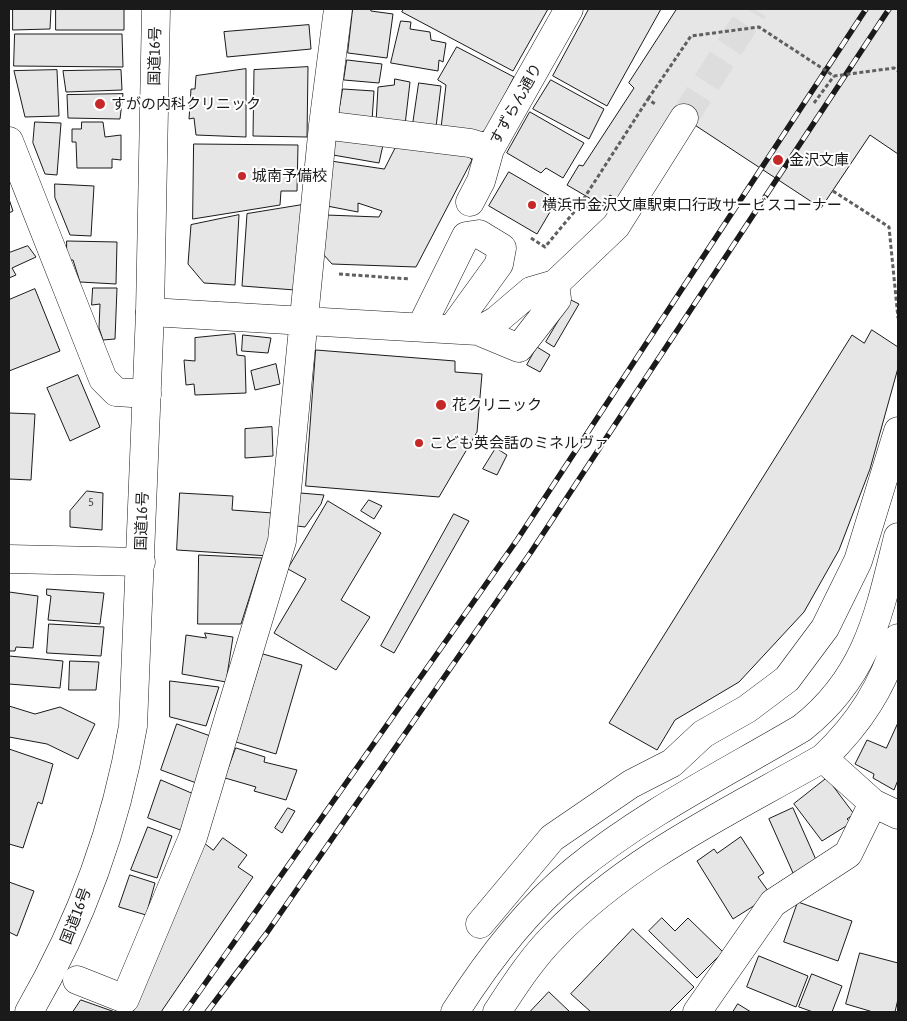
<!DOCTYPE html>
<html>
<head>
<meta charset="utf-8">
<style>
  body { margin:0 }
  #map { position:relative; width:907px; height:1021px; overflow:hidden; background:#fff; font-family:"Asap Condensed",sans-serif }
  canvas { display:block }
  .frame { position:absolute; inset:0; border:10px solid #1a1a1a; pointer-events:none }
</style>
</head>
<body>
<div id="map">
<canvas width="907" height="1021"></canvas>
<div class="frame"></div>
</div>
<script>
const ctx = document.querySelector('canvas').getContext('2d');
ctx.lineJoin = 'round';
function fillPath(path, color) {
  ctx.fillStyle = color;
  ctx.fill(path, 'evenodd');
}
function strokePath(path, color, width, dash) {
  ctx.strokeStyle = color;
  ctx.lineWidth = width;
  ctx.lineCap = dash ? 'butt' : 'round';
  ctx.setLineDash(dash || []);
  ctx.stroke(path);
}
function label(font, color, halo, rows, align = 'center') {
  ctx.font = font + ' "Asap Condensed","Noto Sans JP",sans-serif';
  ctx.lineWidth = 4;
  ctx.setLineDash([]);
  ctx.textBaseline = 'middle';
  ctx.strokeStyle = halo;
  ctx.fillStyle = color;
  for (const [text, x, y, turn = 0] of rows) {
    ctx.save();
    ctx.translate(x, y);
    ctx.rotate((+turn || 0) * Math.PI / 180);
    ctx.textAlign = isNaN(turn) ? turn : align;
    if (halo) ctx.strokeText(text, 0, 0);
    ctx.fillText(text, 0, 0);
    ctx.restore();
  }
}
const building = new Path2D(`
  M13 9H51L50 29 13 30Z
  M56 9H124V30H56Z
  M353 9H370L371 11 393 14 387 58 348 53Z
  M404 9H548L513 71 402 12Z
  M589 9H661L607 106 553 76Z
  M677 9H898V154L870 135 821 208 678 114 623 203 610 195 603 206 567 185 579 165 583 166 634 88 629 83Z
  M401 21 411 22 410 29 430 32 431 40 446 43 443 62 439 60 438 71 391 63Z
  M309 25 311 49 227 57 224 32Z
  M15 34H122L123 67 14 66Z
  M457 47 514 77 487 129 479 134 441 128 446 85 438 80Z
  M347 60 382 64 379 83 344 80Z
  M308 67 307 137 253 136 254 70Z
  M246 69V137L196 135 194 118 189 119 191 89H195L196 76Z
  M57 70 59 116 25 117 14 71Z
  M121 70 122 90 66 92 63 71Z
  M395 79 410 82 405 125 376 123 378 87 394 85Z
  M551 80 604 109 589 139 533 109Z
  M419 83 441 86 436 127 413 124Z
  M343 89 374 91 372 121 343 120 339 112Z
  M123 94 120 119 68 118 67 95Z
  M530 112 584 143 563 178 546 168 541 173 507 153Z
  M35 122 61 123 57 175 45 174 33 143Z
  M82 122H103L105 137 121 135V160L112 159V168H77L76 142H72V129H81Z
  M334 138 383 145 379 163 333 155Z
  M194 144 298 145 297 191H281L280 205 193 219Z
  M397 145 466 153 472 160 416 267 332 264 323 254 326 215 379 217 382 211 358 203V212L327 206 331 161 384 169Z
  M509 172 557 200 537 234 489 206Z
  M55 184 94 186 91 236 70 235 55 198Z
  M9 199 13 211 9 213Z
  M302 205 295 290 242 286 247 214Z
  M239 215 235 285 204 283 188 264 191 225Z
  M67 241 117 242 116 284 80 282 73 260H67Z
  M28 246 36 257 12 268 16 275 9 278V253Z
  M93 288H117L115 339 103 340 99 328 100 304 92 305Z
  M35 289 60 351 9 371V300Z
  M571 300 579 304 554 347 546 342Z
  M872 330 898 347V368L870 469 839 550 804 612 739 682 675 720 657 750 609 723 852 335 864 343Z
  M235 334 237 355 245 356 246 393 195 395 194 384 186 385 184 360 195 361V338Z
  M243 335 271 338 268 353 242 351Z
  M537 347 550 355 540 372 527 365Z
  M316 350 455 361V372L482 374 477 432 439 497 306 486Z
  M276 364 280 384 255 390 251 371Z
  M78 375 100 427 70 441 47 388Z
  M9 413 35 414 31 480 9 479Z
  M272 427 273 456 245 458V429Z
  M496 448 507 455 497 475 483 469Z
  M87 491 103 493 102 530 70 527V511Z
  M180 493 233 496 232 510 273 513 269 556 177 550Z
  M300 493 324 495 321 504 305 527 297 526Z
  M369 500 382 506 374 519 361 511Z
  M328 501 381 533 341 600 370 617 336 670 274 633 306 579 288 569Z
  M454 514 469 521 394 653 381 646Z
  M199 555 262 558 241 624H198Z
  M47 589 104 593 100 624 48 620 51 596 47 595Z
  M9 592 38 596 33 648 16 647 15 651H9Z
  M49 624 104 627 101 656 47 653Z
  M205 633 233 637 226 682 182 674 186 635 206 638Z
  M263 654 302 665 276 754 236 742Z
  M9 656 63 661 60 688 9 684Z
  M70 661 99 662 96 690H69Z
  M170 681 219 687 206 726 170 717Z
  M9 706 35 714 60 707 95 724 78 759 47 744 9 737Z
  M898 723V780L894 790 873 778 874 774 855 764 867 740 886 748Z
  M177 724 216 738 199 784 161 770Z
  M236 748 265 757 264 762 297 770 286 800 254 791 256 787 225 778Z
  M9 749 53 764 42 804 38 802 23 848 9 844Z
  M827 778 854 814 847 819 851 823 822 841 794 804Z
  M161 780 196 795 183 831 148 818Z
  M288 808 295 811 282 833 275 828Z
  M793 808 817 862 793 873 769 819Z
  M148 827 172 836 157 878 131 870Z
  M741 837 764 873 758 877 771 895 733 919 697 861 714 849 717 853Z
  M223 838 247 855 238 867 253 877 161 1012H133L199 839 213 850Z
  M130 875 155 883 146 915 119 907Z
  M9 882 34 891 17 936 9 932Z
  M798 902 852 921 838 961 784 942Z
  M662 918 675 931 688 918 723 952 697 978 649 931Z
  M633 929 694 987 669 1012H591L571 994Z
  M860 953 898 963V999L895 1012H873L846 1004Z
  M759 956 808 976 796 1007 747 987Z
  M812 974 842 986 832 1012H813L799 1007Z
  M549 992 570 1012H530Z
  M81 1000 115 1012H73Z
  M738 1004 751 1012H733Z`);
fillPath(building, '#e6e6e6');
strokePath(building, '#1a1a1a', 1);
strokePath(new Path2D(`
  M684 118 754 9`), '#ddd', 28, [28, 14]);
const minor = new Path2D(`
  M323 125 470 143 490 149
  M9 141 103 379 116 392 147 394
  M470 202 481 181 490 149 569 9
  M555 284 616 226 684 118
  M150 312 478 331 519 348 557 299 555 284 531 291 497 320 478 331
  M421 327 466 236 479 234 502 248 499 264 452 329
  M9 559 141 562
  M873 803 898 815
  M480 924 552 838 631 784 672 763 703 734 747 709 787 679 825 628 858 561 898 431
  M77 980 125 999 193 837 282 541 323 125 338 9
  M455 1012C488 960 526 910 574 871 643 814 726 773 802 728 868 676 879 613 898 537
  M497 1012C514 986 532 958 554 936 629 858 731 811 823 758 860 723 883 686 898 638
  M697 1012 773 903 848 854 873 803 823 758`);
const highway = new Path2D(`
  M29 1012C80 924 116 827 133 726L150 312 156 9`);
strokePath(minor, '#1a1a1a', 29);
strokePath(highway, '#1a1a1a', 29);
strokePath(new Path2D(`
  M814 103 834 76
  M833 191 889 227 898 318
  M579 206 590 208
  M531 238 545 247 579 206 648 99 655 104
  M339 274 410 279`), '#5f5f5f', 3, [4, 2.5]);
strokePath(minor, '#fff', 28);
strokePath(highway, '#fff', 28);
const rail = new Path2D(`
  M185 1012 517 540 866 9
  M207 1012 266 934 531 552 889 9`);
strokePath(rail, '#1a1a1a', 5.5);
strokePath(rail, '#fff', 4, [11]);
strokePath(new Path2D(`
  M648 99 691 36 759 27 834 76 894 68 898 71`), '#5f5f5f', 3, [4, 2.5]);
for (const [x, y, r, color] of [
  [100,104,6,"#c62828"],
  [778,160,6,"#c62828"],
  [242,176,5,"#c62828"],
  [532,205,5,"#c62828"],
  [441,405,6,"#c62828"],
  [419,443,5,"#c62828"]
]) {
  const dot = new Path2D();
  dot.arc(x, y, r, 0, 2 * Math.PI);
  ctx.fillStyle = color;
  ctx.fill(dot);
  strokePath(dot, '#fff', 2);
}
label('12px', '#4d4d4d', null, [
  ["5",91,502]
]);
label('15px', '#1a1a1a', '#fff', [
  ["国道16号",155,56,-89],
  ["すずらん通り",516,104,-61],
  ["国道16号",142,521,-88],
  ["国道16号",76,916,-69]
]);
label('15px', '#1a1a1a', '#fff', [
  ["すがの内科クリニック",111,104],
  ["金沢文庫",789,160],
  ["城南予備校",252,176],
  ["横浜市金沢文庫駅東口行政サービスコーナー",542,205],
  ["花クリニック",452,405],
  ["こども英会話のミネルヴァ",429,443]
], 'left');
</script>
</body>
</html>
